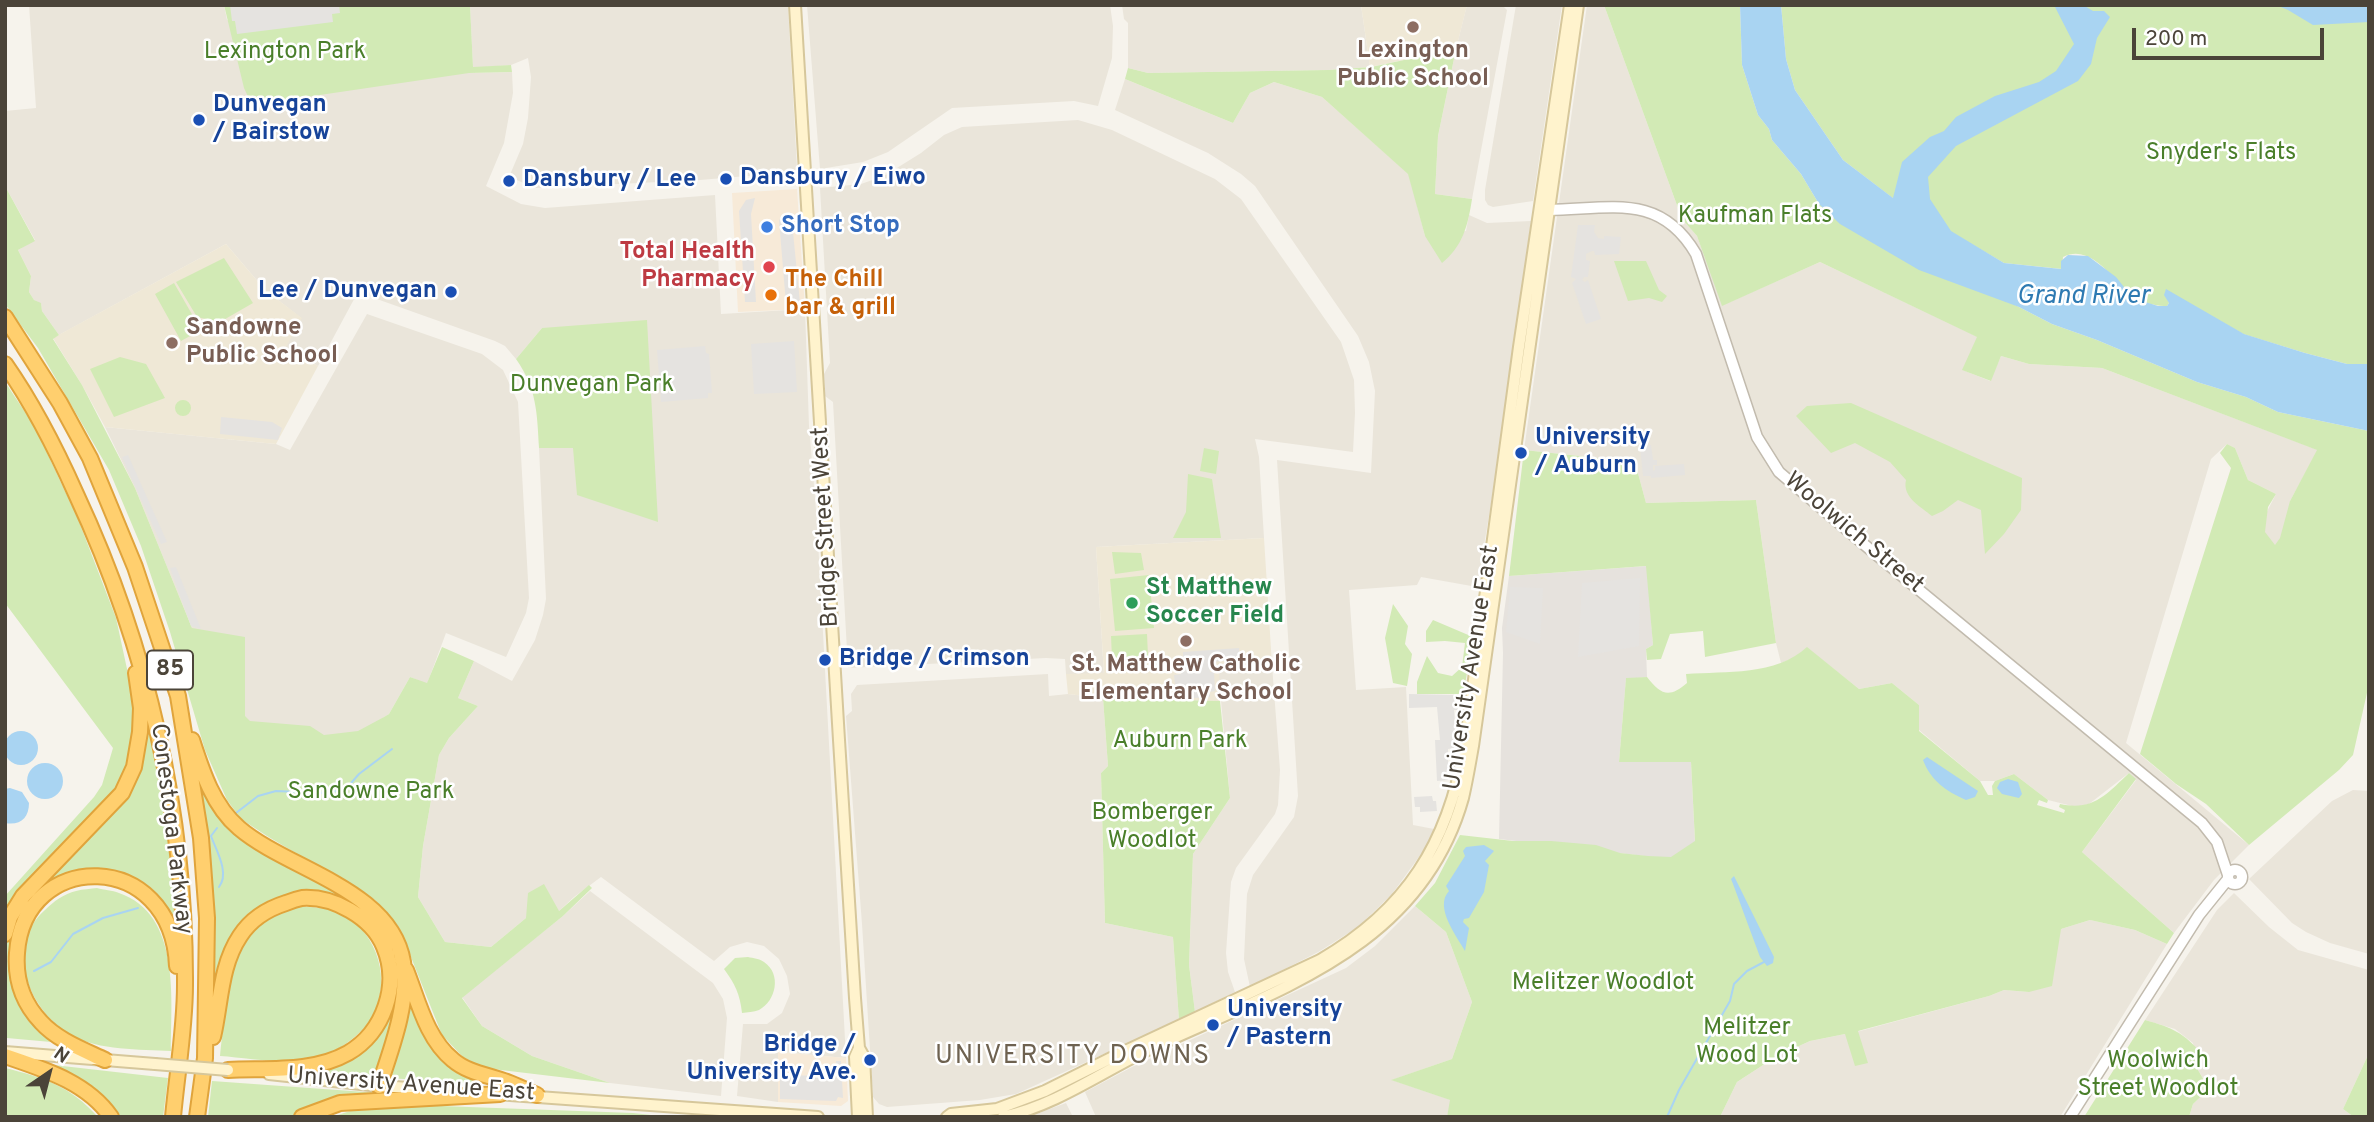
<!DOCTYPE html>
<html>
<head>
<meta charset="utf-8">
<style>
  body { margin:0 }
  #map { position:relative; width:2374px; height:1122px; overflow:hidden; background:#f6f3ec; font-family:Overpass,sans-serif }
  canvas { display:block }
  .frame { position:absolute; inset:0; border:7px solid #4b4439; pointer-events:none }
  .north { position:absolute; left:14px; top:1038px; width:70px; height:70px; -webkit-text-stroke:5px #fff; paint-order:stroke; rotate:35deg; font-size:19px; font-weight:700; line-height:28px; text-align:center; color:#4b4439 }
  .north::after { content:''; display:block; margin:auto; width:24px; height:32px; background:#4b4439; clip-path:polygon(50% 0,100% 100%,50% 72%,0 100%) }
  .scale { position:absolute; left:2132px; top:28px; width:192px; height:32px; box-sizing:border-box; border:4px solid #4b4439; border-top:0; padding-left:9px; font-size:21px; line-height:24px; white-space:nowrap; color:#4b4439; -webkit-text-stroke:5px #fff; paint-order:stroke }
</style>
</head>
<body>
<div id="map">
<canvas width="2374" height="1122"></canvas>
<div class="frame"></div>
<div class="north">N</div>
<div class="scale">200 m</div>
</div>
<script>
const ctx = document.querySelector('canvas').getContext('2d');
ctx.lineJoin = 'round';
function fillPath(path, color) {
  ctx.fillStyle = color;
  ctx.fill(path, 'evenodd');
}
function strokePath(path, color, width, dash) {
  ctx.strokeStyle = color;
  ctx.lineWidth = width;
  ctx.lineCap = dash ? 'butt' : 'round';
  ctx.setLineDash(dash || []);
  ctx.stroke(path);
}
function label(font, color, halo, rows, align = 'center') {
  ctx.font = font + ' Overpass,sans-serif';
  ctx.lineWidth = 5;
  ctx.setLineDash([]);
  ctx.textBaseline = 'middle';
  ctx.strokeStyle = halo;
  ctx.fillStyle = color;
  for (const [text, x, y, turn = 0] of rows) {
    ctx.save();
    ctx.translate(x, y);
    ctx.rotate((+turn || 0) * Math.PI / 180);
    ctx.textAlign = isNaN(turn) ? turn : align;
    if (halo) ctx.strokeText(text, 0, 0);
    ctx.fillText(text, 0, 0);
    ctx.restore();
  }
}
fillPath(new Path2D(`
  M29 5H224L227 20 469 73 512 72 513 93 504 143 486 186 521 204 545 208 715 195 721 314 805 309 809 426 817 522 846 1058 779 1052 778 1102 737 1096 743 1024H767L782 1013 790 994 787 976 779 959 764 946 747 942 730 947 714 961 601 877 574 897 559 911 526 918 491 947 445 942 418 897 423 846 439 755 449 738 478 706 458 698 474 661 512 681 535 640 543 615 546 599 539 448H573L657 521 542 328 516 359 505 346 495 341 374 298 359 290 318 366 284 349 301 318 265 290 226 244 59 335 42 311 41 304 34 300 29 292 31 276 18 250 35 240 5 186V111L36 108Z
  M470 5H788L797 168 794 172 700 180 536 188 509 177 523 144 528 118 531 77 528 58 511 65 473 68Z
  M807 5H1110L1113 26 1112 58 1098 106 1074 101 952 108 888 152 863 162 820 169Z
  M1122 5H1361L1370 67 1328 70 1148 73 1128 68V23L1124 19Z
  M1467 5H1502L1507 10 1472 199 1435 194 1438 136 1456 49Z
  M1516 5H1562L1533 201 1493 207 1488 205 1485 200V190Z
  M1587 5H1604L1682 219 1697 236 1723 305 1820 262 1978 337 1963 370 1990 381 2001 356 2029 364 2102 368 2318 450 2290 501 2304 509 2275 546 2256 533 2276 494 2248 480 2235 448 2227 444 2211 459 2126 743 2249 845 2214 880 2174 933 2082 852 2136 780 2129 773 2089 804 2076 807 2048 800 2014 774 1995 781H1980L1919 730V705L1892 683 1859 689 1807 648 1797 657 1781 663 1776 643 1756 500 1646 503 1635 462 1524 450Z
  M1125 79 1233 123 1250 93 1274 82 1322 97 1409 174 1425 236 1466 231 1469 215 1487 223 1531 221 1492 498 1477 587 1421 577 1417 585 1349 590 1356 690 1406 687 1413 825 1434 829 1424 850 1392 894 1358 927 1320 951 1250 987 1244 959 1247 894 1253 875 1294 817 1298 796 1277 460 1371 473 1375 391 1369 362 1358 336 1255 186 1241 174 1208 153 1115 110Z
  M1078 120 1112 130 1215 179 1241 199 1341 342 1354 380 1355 413 1353 452 1255 439 1259 457 1264 538 1096 547 1104 674H1066L1065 659 1046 658 848 668 833 402 825 396 824 374 830 363 820 188 861 184 884 176 921 153 944 135 962 127Z
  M367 314 482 354 503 370 518 402 529 598 526 613 506 657 446 633 427 684 410 677 389 714 358 734 298 747 245 735 192 628 135 488 105 427 276 444 290 450Z
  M1272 665 1280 770 1278 805 1275 814 1236 868 1231 882 1226 953 1228 972 1235 992 1195 1012 1189 965 1193 854 1230 798 1218 668Z
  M1048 674 1049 696 1068 694 1103 698 1108 766 1101 773 1105 923 1173 937 1179 1020 1016 1094 980 1100 887 1107 879 1104 873 1097 862 924 846 716 852 711 851 694 857 685Z
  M2353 790 2369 791V954L2330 943 2306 932 2292 923 2249 879 2332 801Z
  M590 891 713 983 723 999 727 1018 721 1096 610 1083 532 1056 482 1026 462 997 563 916Z
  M2234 893 2269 927 2298 950 2369 970V1053L2343 1109 2354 1117H2189L2193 1104 2209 1089 2198 1070 2193 1043 2175 1029 2145 1020 2217 910Z
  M1415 906 1446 932 1472 1002 1452 1059 1392 1080 1451 1100 1447 1117H1096L1085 1092 1132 1067 1346 968 1375 946Z
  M2090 920 2135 930 2167 944 2060 1117H1720L1737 1082 1777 1056 1810 1041 1860 1031 1989 996 2004 990 2029 992 2061 929Z
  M1066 1103 1073 1117H1028Z`), '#eae5da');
fillPath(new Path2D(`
  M797 189 805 309 738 312 732 193Z
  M778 1052 846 1058 848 1101 841 1106 778 1102Z`), '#f7ead8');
fillPath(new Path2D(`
  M1647 566 1653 645 1646 649 1647 677 1626 679 1619 762H1691L1696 862 1499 839 1503 653 1502 628 1509 576Z`), '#e6e2dd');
fillPath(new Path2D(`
  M1361 5H1467L1456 49 1370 67Z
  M226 244 265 290 302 318 285 349 318 366 276 444 105 427 82 385 53 338Z
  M1264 538 1272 665 1219 668 1220 701 1103 698 1068 694 1066 674 1104 673 1096 547Z`), '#efe8d6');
fillPath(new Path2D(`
  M224 5H470L473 67 511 65 512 72 469 73 252 105 244 88Z
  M1604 5H1740L1742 65 1758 115 1769 129 1772 140 1801 174 1819 204 2052 324 2097 340 2197 382 2246 397 2278 412 2369 431V684L2353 755 2339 770 2249 845 2206 804 2176 784 2140 754 2231 468 2220 453 2227 444 2235 448 2248 480 2276 494 2268 507 2265 532 2275 545 2280 538 2290 501 2317 450 2102 368 2029 364 2001 356 1991 381 1962 370 1977 337 1820 262 1722 306 1697 236 1682 219Z
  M1781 5H2369V364H2347L2305 353 2243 334 2166 290 2169 303 2167 306C2158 306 2148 304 2140 300 2117 290 2095 241 2063 257L2062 269 2004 263 1894 199 1843 160 1795 90 1786 59Z
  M1456 49 1438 136 1435 194 1472 199C1468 225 1463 246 1442 263L1425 236 1408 174 1322 97 1274 82 1250 93 1233 123 1125 79 1128 68 1148 73 1328 70 1371 67Z
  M5 186 35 241 18 250 31 276 29 292 34 300 41 303 42 311 59 335 53 339 82 385 135 488 192 628 245 637V716L250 721 310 726 324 735 358 731 384 717 389 714 410 677 427 683 442 647 474 661 458 698 478 706 449 738 439 755 423 846 418 897 445 942 491 947 526 918 528 893 544 884 559 911 589 885 592 888 563 916 462 998 482 1026 532 1056 610 1083 484 1068 463 1057 442 1035 399 927 375 900 267 836 241 819 227 800 205 750 170 632 141 546 109 470 38 348 5 304Z
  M224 258 253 303 220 322 197 317 176 282Z
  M1614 261H1646L1659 290 1667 296 1662 302 1649 298 1628 301Z
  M174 283 201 330 181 341 155 294Z
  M647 320 658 522 577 495 573 448H539C537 413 537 389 516 359L542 328Z
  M120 357 146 364 165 398 114 417 90 369Z
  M5 382 35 427 78 519 116 618 135 706 131 758 116 789 5 913V896L94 797 102 785 113 748 5 603Z
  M175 408a8 8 0 1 1 16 0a8 8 0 1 1-16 0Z
  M1851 403 2022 478 2021 510 2004 534 1985 554 1981 510 1958 500 1943 511 1932 516C1920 506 1902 497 1906 480L1890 462 1855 443 1831 453 1796 416 1807 406Z
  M1204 448 1219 451 1216 474 1200 471Z
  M1524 450 1635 462 1646 503 1756 500 1776 643 1705 657 1703 631 1670 634 1661 659 1647 660 1646 649 1653 645 1646 566 1509 576Z
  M1188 474 1212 479 1221 538H1173L1186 512Z
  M1112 552 1141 553 1144 570 1115 574Z
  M1149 575 1154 628 1115 631 1110 579Z
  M1393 604 1408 626 1405 644 1412 654 1407 686 1393 683 1385 638Z
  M1433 620 1473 637 1464 691 1459 694H1417V682L1427 656 1438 673 1452 676 1462 667 1465 643 1445 641 1426 642V631Z
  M1147 634 1148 656 1112 658 1111 636Z
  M1807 647 1859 689 1892 683 1919 705V731L1980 781 1988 795H1993L1992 786 1995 781 2014 774 2048 800 2047 803 2039 800 2037 805 2064 813 2065 810 2059 807 2060 804C2093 811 2106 795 2129 773L2136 779 2082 852 2174 933 2167 944 2135 930 2090 920 2061 929 2052 986 2029 992 2004 990 1989 996 1858 1031 1868 1063 1855 1066 1845 1034 1810 1041 1777 1056 1737 1082 1720 1117H1447L1450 1100 1391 1080 1452 1059 1472 1002 1446 932 1415 906 1435 883 1460 835 1513 841H1551L1596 845 1620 853 1648 856 1671 857 1695 841 1691 762H1619L1626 678 1647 677C1660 694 1669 699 1687 683L1686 674C1726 671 1776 676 1807 647Z
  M1103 698 1220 701 1230 798 1193 854 1189 965 1195 1012 1179 1020 1173 937 1105 923 1101 773 1108 766Z
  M145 718H149C163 787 172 855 178 925H175C170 915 164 902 155 894 94 837 0 892 13 973 15 984 53 1031 62 1043L7 1038V942L14 918 31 893 111 811Z
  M198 778 226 821 351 897 393 938 401 986 395 1016 376 1077 315 1072 349 1056 391 1005 385 937C371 929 314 893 304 892 295 892 286 895 278 899 240 915 229 937 218 976L214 975C214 906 210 847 198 778Z
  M97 888C104 890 112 890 119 893 181 914 171 999 171 1051 139 1049 100 1051 71 1035 29 1011 3 947 45 910 54 901 64 894 76 891 83 889 91 889 97 888Z
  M295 907C312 907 328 907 343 914 378 934 392 981 372 1017 362 1035 337 1052 317 1058 289 1066 249 1058 220 1056 224 1019 229 959 253 930 264 917 280 912 295 907Z
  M748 957C753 958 760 959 764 962 782 974 776 1001 759 1010 754 1012 747 1012 742 1013 740 994 735 984 724 969L735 958Z
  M409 991 422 1021 481 1079 482 1084 388 1078Z
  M2145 1020C2173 1028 2183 1032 2203 1055L2198 1070 2209 1089 2193 1104 2189 1117H2084Z
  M2369 1053V1117H2354L2343 1109Z
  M45 1064 168 1078 163 1117H116Z
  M5 1068C45 1078 70 1086 98 1117H5Z
  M212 1081 379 1093 380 1097 296 1117H208Z
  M414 1105 633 1113 669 1117H332L353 1110Z`), '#d2eab5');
fillPath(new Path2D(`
  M230 5H339L340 13 332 14 333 22 237 34 235 21H232Z
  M755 198 751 214 756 302H745L739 211 746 200Z
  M791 212 800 303 786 304 779 220Z
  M1578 225H1595L1594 232 1598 238 1604 239V236L1621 237 1619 254 1595 255 1594 251H1592L1586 254V260L1590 261 1588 277H1584L1582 280 1585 282 1588 280 1601 319 1586 324 1572 283 1576 279 1571 277Z
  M794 341 797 392 754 394 751 344Z
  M705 346 706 353 709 354 712 393H708V398L661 402 657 350Z
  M221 417 272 422 282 428 278 440 220 434Z
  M1651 445 1653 460H1657V465H1653V471L1655 470V466L1684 464 1685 475 1651 478V476H1643L1640 447Z
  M128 455 167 542 161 544 122 457Z
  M176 567 201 629 191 626 170 568Z
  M1640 578 1639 646 1578 657 1582 583Z
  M1510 587 1543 588 1540 644 1506 632Z
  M1239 648 1240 660 1209 662 1210 672H1214L1215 691 1210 692V697L1180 699V695H1176L1174 675 1181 674 1180 659 1183 658V652Z
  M1409 694 1455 695 1458 697V710H1454L1456 737 1454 748 1448 749V780L1437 781 1435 740H1440L1437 707 1409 708Z
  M1432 796 1433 801H1436L1437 811 1420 812V807H1415L1414 797Z
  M836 1061H841L843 1098 838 1097 836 1101 780 1099V1078L788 1079V1075L819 1076V1079H827L836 1070Z`), '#e5e3e0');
fillPath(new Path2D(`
  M1740 5H1781L1786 59 1795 90 1843 160 1893 198 1902 162 1930 137 1944 131 1956 117 1995 96 2039 82 2056 71 2074 44 2054 5H2083L2093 11H2104L2110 17 2097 38 2091 64 2078 81 1956 146 1928 177 1930 199 1951 231 2004 263 2061 269V261L2068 255 2088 256 2116 277 2128 292 2139 300 2158 306H2167L2169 303 2164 295 2166 289 2244 334 2305 353 2347 364H2369V431L2278 412 2246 397 2197 382 2097 340 2052 324 2019 307 1919 270 1840 224 1819 204 1801 174 1772 140 1769 129 1758 115 1742 65Z
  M2276 5H2369V22L2313 25 2288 10Z
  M4 748a17 17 0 1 1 34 0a17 17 0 1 1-34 0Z
  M1927 757 1978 791 1975 797 1966 800C1946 791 1931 781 1923 760Z
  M27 781a18 18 0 1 1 36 0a18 18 0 1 1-36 0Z
  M2008 779 2018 782 2022 794 2019 798 2002 794 1997 788 2000 782Z
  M10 788 22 792 29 803C29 818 20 826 5 823V789Z
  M1484 845 1494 851 1485 861 1489 865 1484 892 1469 918 1464 919 1463 922 1469 928 1465 951C1456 935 1434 907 1449 891L1446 886 1465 856 1463 851 1466 847Z
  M1734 876 1774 957 1773 963 1767 966 1760 957 1733 884 1731 879Z`), '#a9d4f2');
strokePath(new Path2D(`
  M236 813 258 796 276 791 321 793 345 790 359 774 392 749
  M217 828 211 836C216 850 230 873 219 887
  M34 971 51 962 73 934 103 918 138 908
  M1667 1117 1679 1090 1730 1001 1734 984 1747 971 1764 962`), '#a9d4f2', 2);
const tertiary = new Path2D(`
  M1549 210C1610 209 1660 192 1696 254L1757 437 1779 472 1873 552 2202 823 2217 842 2228 875
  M2228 877a7 7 0 1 1 14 0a7 7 0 1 1-14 0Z
  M2070 1117 2199 915 2228 879`);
const secondary = new Path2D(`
  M795 5 839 740 855 998 859 1048 864 1057 867 1117
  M5 1052 155 1064
  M269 1074 379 1086 455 1091
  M496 1094 818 1117
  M858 1117 855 1057 859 1048
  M947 1117 951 1114 997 1109 1045 1091 1121 1053 1320 960C1407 910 1448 843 1465 746L1519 347 1570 5
  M1003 1117C1057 1105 1103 1071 1152 1048 1278 989 1421 948 1463 798 1467 781 1470 763 1473 746L1578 5`);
const motorway = new Path2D(`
  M5 317 60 403 90 458 135 567 178 696 201 838 207 918 205 1058 197 1117
  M5 364C33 404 56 449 76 494 148 648 186 815 185 985 185 1029 177 1073 173 1117
  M192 740C202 771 213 806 239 828 288 870 391 889 403 962 410 1000 391 1050 379 1086
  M5 934 10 917 23 896 122 793 134 767 140 732 141 708 136 673
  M406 970C418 1000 426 1038 453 1060 468 1073 489 1075 507 1082 518 1086 527 1091 537 1095
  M213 1037C221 1003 220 966 240 936 251 919 267 909 286 903 291 901 297 899 302 898 333 896 372 917 384 947 400 985 384 1032 348 1053 313 1073 267 1068 228 1070
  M5 1056C43 1069 87 1082 111 1117
  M105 1060C84 1050 57 1040 41 1022 23 1003 15 979 17 953 24 849 172 848 177 966
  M302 1117 340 1103 500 1094`);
strokePath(tertiary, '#c2bbae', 13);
strokePath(secondary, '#d6c79b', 14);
strokePath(motorway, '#e0a43c', 18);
strokePath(tertiary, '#fff', 10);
strokePath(secondary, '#fff3cd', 10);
strokePath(motorway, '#ffcf6e', 14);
const secondaryBridge = new Path2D(`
  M155 1064 228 1070`);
strokePath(secondaryBridge, '#d6c79b', 14, []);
strokePath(secondaryBridge, '#fff3cd', 10);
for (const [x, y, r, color] of [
  [1413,27,7,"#8d6e63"],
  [199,120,7,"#1a4fb4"],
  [726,179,7,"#1a4fb4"],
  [509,181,7,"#1a4fb4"],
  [767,227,7,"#3f7fe0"],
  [769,267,7,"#e0444e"],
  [451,292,7,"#1a4fb4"],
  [771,295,7,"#e8710a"],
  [172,343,7,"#8d6e63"],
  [1521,453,7,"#1a4fb4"],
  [1132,603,7,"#2e9e5b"],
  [1186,641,7,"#8d6e63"],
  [825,660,7,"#1a4fb4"],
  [1213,1025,7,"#1a4fb4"],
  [870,1060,7,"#1a4fb4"]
]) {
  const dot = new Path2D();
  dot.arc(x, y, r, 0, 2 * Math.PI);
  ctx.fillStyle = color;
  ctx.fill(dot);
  strokePath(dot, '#fff', 2.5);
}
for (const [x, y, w] of [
  [170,670,46]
]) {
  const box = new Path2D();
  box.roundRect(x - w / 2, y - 19.5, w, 39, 5);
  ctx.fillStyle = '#fff';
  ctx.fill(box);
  strokePath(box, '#4b4439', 2);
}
label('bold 23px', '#4b4439', null, [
  ["85",170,670]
]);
label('bold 24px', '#785e54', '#fff', [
  ["Lexington",1413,52],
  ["Public School",1413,80],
  ["Sandowne",186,329,"left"],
  ["Public School",186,357,"left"],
  ["St. Matthew Catholic",1186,666],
  ["Elementary School",1186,694]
]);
label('24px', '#4a7f2a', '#fff', [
  ["Lexington Park",285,53],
  ["Snyder's Flats",2221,154],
  ["Kaufman Flats",1755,217],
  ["Dunvegan Park",592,386],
  ["Auburn Park",1180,742],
  ["Sandowne Park",371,793],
  ["Bomberger",1152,814],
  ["Woodlot",1152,842],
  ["Melitzer Woodlot",1603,984],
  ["Melitzer",1747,1029],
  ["Wood Lot",1747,1057],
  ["Woolwich",2158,1062],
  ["Street Woodlot",2158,1090]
]);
label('bold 24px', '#164399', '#fff', [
  ["Dunvegan",213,106],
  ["/ Bairstow",213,134],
  ["Dansbury / Eiwo",740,179],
  ["Dansbury / Lee",523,181],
  ["Lee / Dunvegan",437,292,"right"],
  ["University",1535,439],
  ["/ Auburn",1535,467],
  ["Bridge / Crimson",839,660],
  ["University",1227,1011],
  ["/ Pastern",1227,1039],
  ["Bridge /",856,1046,"right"],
  ["University Ave.",856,1074,"right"]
], 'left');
label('bold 24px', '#366cbe', '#fff', [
  ["Short Stop",781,227]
], 'left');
label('bold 24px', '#be3a42', '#fff', [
  ["Total Health",755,253],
  ["Pharmacy",755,281]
], 'right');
label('bold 24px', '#c56008', '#fff', [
  ["The Chill",785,281],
  ["bar & grill",785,309]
], 'left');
label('24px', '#4b4439', '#fff', [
  ["Bridge Street West",827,527,-93],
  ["Woolwich Street",1853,534,40],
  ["University Avenue East",1473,668,-81],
  ["Conestoga Parkway",170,829,83],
  ["University Avenue East",411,1086,4]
]);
label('bold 24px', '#27864d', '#fff', [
  ["St Matthew",1146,589],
  ["Soccer Field",1146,617]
], 'left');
label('italic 26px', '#2e7ab2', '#fff', [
  ["Grand River",2083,298]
]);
ctx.letterSpacing = '2px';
label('26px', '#6e6250', '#fff', [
  ["UNIVERSITY DOWNS",1073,1058]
]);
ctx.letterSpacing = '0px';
</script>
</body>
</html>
